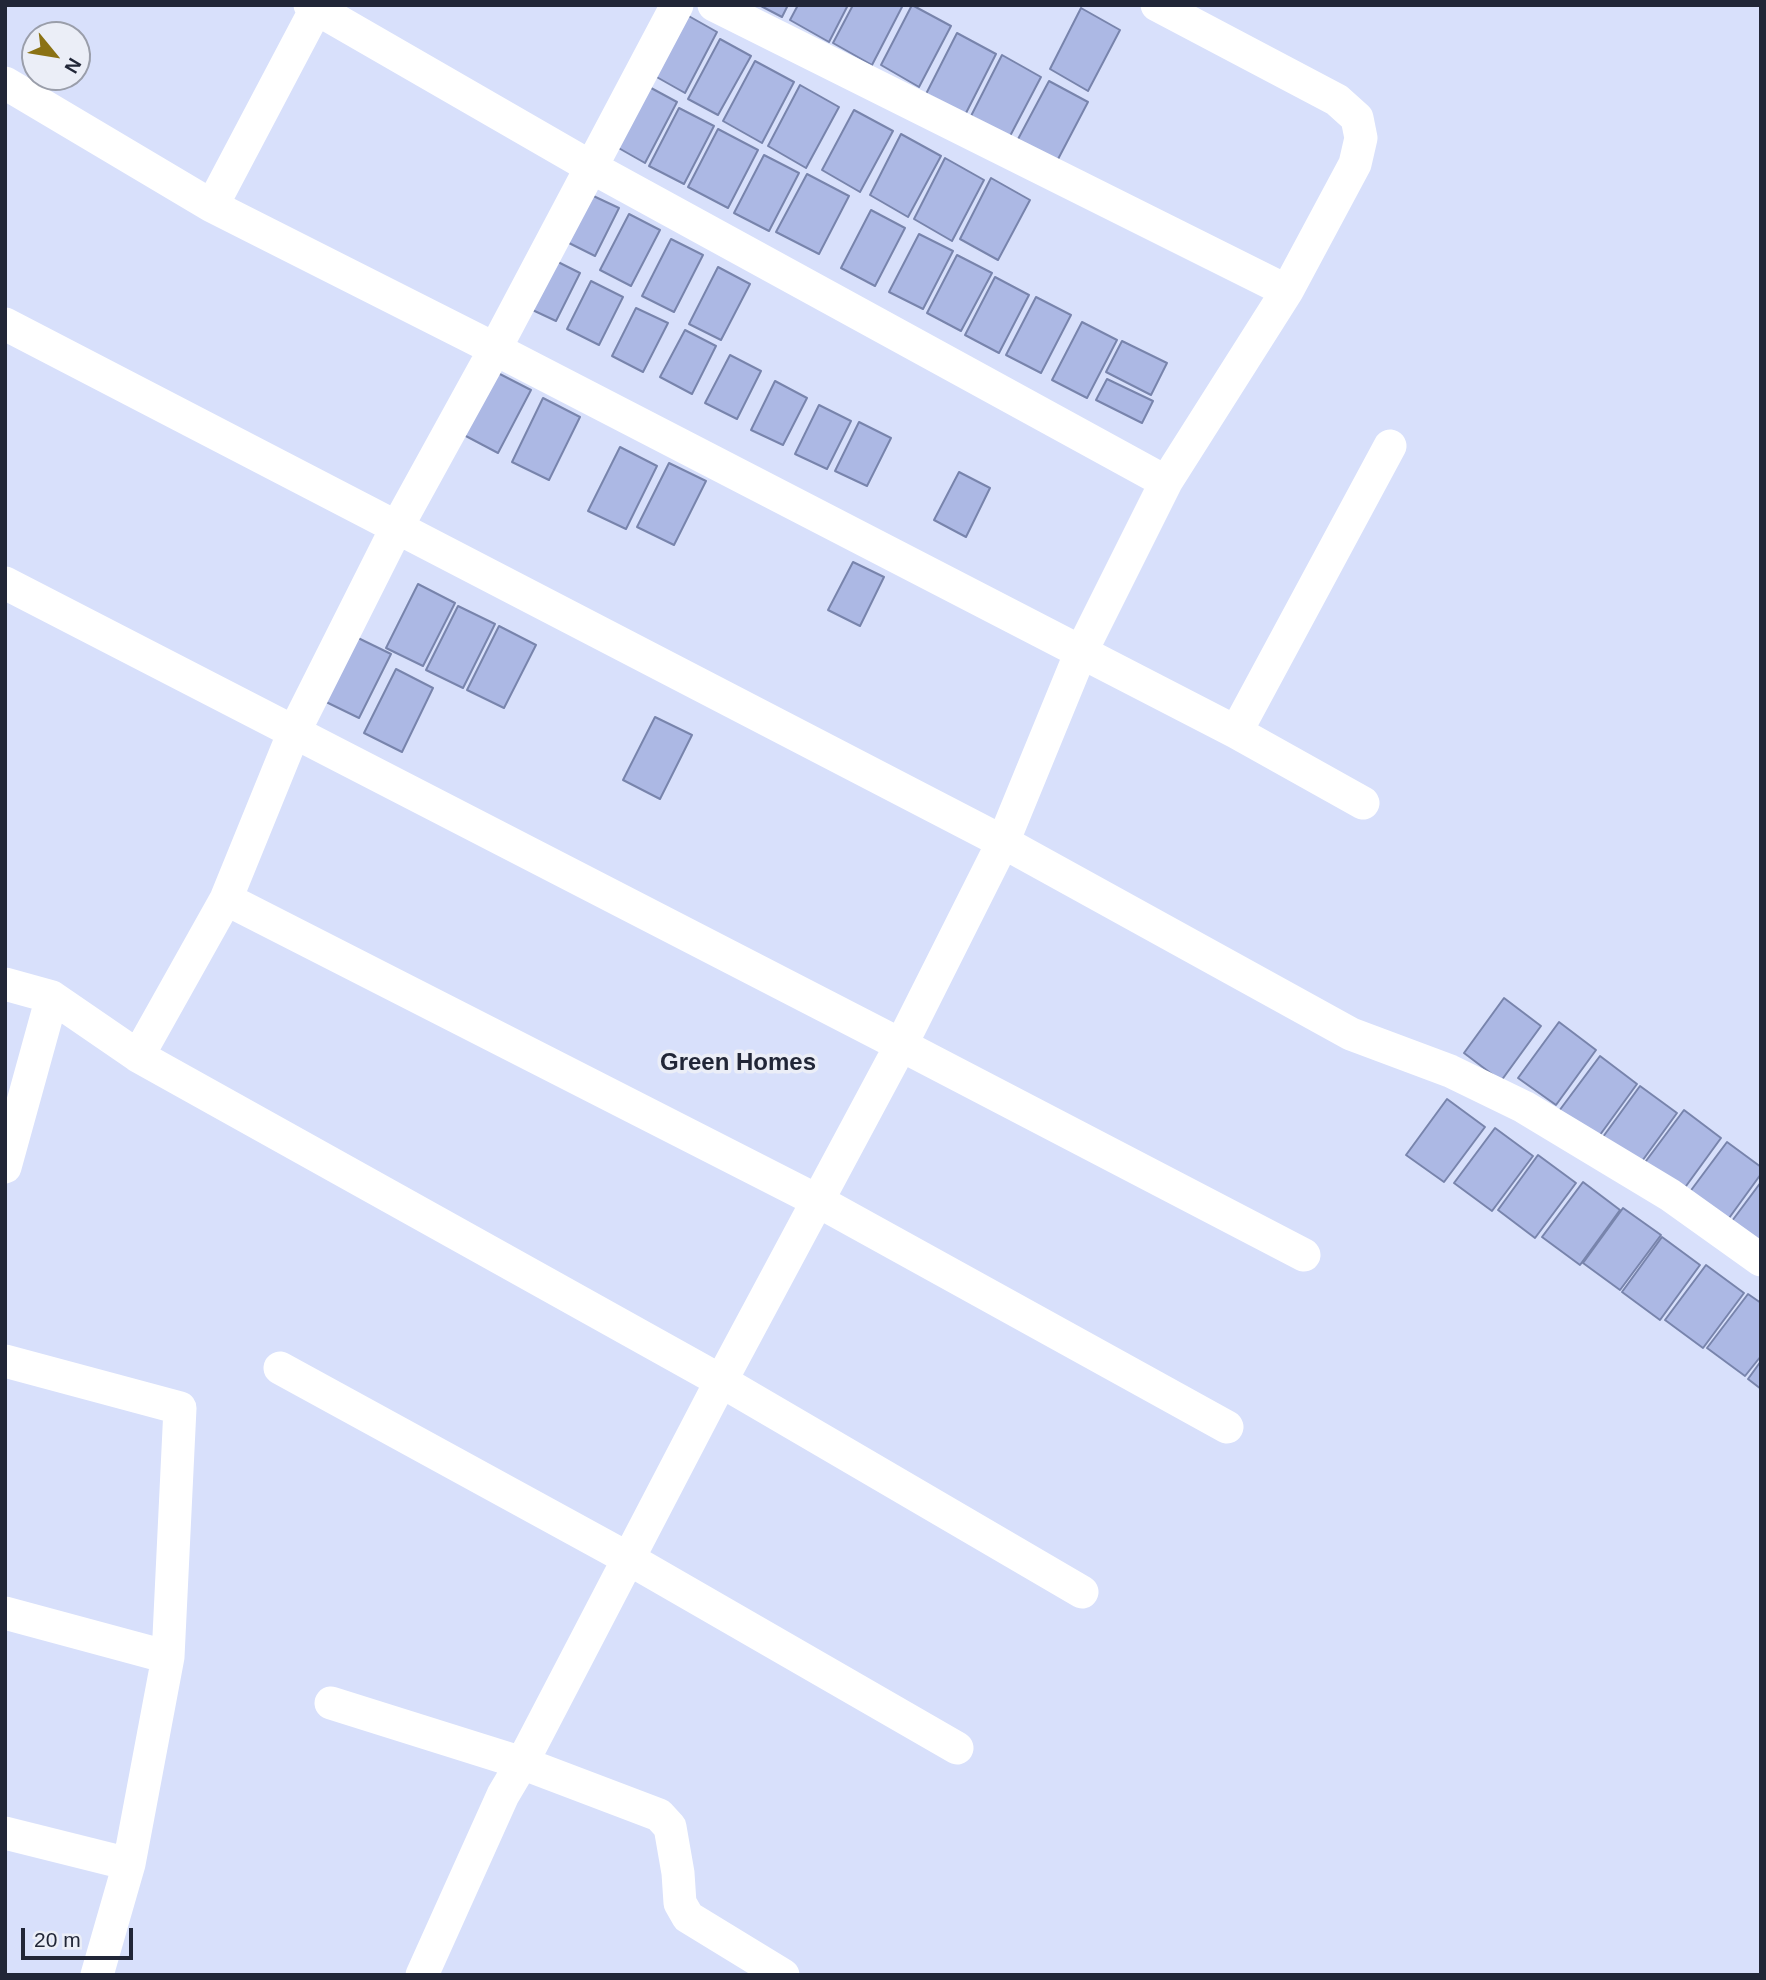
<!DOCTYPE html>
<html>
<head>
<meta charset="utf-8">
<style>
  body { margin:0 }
  #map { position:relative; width:1766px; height:1980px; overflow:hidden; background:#d8e0fb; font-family:Arial,sans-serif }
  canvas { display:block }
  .frame { position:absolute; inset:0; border:7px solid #212637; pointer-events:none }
  .north { position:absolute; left:21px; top:21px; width:70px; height:70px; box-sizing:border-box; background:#ebeef7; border:2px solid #9a9eaa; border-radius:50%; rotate:120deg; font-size:19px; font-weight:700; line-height:28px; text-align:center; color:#212637 }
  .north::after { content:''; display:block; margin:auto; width:24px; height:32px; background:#8b7214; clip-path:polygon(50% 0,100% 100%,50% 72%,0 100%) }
  .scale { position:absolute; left:21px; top:1928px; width:112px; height:32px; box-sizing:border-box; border:4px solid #212637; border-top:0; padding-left:9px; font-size:21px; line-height:24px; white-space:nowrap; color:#212637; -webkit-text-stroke:5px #ebeef7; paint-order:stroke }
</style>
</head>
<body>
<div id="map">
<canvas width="1766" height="1980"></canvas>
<div class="frame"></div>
<div class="north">N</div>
<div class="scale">20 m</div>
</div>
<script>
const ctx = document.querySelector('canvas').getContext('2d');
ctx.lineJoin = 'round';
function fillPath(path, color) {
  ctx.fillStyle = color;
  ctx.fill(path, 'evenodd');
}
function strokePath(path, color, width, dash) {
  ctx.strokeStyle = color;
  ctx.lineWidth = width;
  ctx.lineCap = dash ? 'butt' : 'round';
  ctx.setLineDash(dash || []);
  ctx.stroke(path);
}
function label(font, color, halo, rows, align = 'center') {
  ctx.font = font + ' Arial,sans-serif';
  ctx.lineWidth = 7;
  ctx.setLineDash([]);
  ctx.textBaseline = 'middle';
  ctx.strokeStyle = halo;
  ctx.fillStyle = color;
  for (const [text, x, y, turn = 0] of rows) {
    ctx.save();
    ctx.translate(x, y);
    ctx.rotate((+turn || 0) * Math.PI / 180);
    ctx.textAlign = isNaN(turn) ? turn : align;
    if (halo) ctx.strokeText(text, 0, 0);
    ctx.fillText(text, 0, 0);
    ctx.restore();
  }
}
const building = new Path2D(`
  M759 5H788L782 17Z
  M798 5H848L829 42 790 20Z
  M853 5H903L872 65 833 43Z
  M912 5 951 26 919 87 881 65Z
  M1081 8 1120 30 1088 91 1050 69Z
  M678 10 717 32 685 93 646 71Z
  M957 33 996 54 965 115 926 94Z
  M720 39 751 56 718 115 688 99Z
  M1002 55 1041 77 1009 138 971 116Z
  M755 61 794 82 762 143 723 121Z
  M1049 81 1088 102 1056 163 1017 141Z
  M640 82 677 102 645 163 608 142Z
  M800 85 839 107 806 168 768 146Z
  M679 108 714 126 684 184 649 166Z
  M854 110 893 131 860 192 822 170Z
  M718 129 758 150 728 208 688 187Z
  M901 134 941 156 908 217 870 195Z
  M764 155 799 173 769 231 734 213Z
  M945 158 984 180 952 241 914 219Z
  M807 174 849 196 819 254 776 232Z
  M991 178 1030 200 998 260 960 239Z
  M587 193 619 208 595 256 563 240Z
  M871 210 905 228 875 286 841 268Z
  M629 214 660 230 631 286 600 270Z
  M919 234 953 251 923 309 889 292Z
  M671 239 703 255 674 312 642 296Z
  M957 255 992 273 961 331 927 313Z
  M548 257 580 273 556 321 524 306Z
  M718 267 750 284 721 340 689 324Z
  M995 277 1029 295 999 353 965 335Z
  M591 281 623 297 599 345 567 329Z
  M1036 297 1071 315 1041 373 1006 355Z
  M636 308 668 323 643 372 612 356Z
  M1082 322 1117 340 1087 398 1052 380Z
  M685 330 716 346 692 394 660 377Z
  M1122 341 1167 363 1151 395 1106 372Z
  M730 355 761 371 737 419 705 403Z
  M494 371 531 390 498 453 462 434Z
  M1107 379 1153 401 1142 423 1096 400Z
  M775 381 807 398 783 445 751 430Z
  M543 398 580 417 549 480 512 462Z
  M819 405 851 421 827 469 795 454Z
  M859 422 891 438 867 486 835 471Z
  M620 447 657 466 626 529 588 511Z
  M669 463 706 481 674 545 637 527Z
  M959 472 990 488 966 537 934 520Z
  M853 562 884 577 860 626 828 610Z
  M418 584 455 603 423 666 386 648Z
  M458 606 495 624 463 688 426 670Z
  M499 626 536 645 504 708 467 690Z
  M354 636 391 654 359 718 322 700Z
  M396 669 433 688 402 752 364 733Z
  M655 717 692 735 660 799 623 780Z
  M1504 998 1541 1026 1501 1081 1464 1053Z
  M1559 1022 1596 1050 1556 1105 1518 1078Z
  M1600 1056 1637 1084 1597 1139 1559 1111Z
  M1640 1086 1677 1113 1637 1168 1600 1141Z
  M1447 1099 1485 1127 1444 1182 1406 1155Z
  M1684 1110 1721 1138 1681 1193 1643 1165Z
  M1495 1128 1533 1156 1492 1211 1454 1183Z
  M1727 1142 1761 1167V1174L1724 1225 1686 1197Z
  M1538 1155 1576 1183 1535 1238 1498 1210Z
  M1583 1182 1620 1210 1580 1265 1542 1237Z
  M1761 1182V1248L1729 1225Z
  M1623 1208 1661 1235 1620 1290 1583 1263Z
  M1662 1237 1700 1265 1660 1320 1622 1292Z
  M1706 1265 1744 1293 1703 1348 1665 1320Z
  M1748 1294 1761 1303V1356L1745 1376 1707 1348Z
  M1761 1361V1389L1748 1379Z`);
fillPath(building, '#acb8e4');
strokePath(building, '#7884ac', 2);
strokePath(new Path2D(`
  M310 5 591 167 1166 482
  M714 5 1287 291
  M5 83 212 206 495 349 1081 652 1236 732 1363 803
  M212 206 318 5
  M5 324 1003 842 1351 1034 1450 1071 1524 1107 1670 1195 1761 1260
  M5 583 901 1045 1304 1255
  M1236 732 1390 446
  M226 899 818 1201 1227 1427
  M5 984 52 997 138 1056 721 1381 1082 1592
  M138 1056 226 899 294 732 397 527 495 349 677 5
  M5 1167 52 997
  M5 1361 180 1408 168 1657 129 1864 97 1975
  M280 1368 629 1559 957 1748
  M5 1613 168 1657
  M331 1703 522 1763 659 1815 670 1827 678 1873 680 1903 688 1917 783 1975
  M5 1833 129 1864
  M422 1975 503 1795 522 1763 721 1381 901 1045 1003 842 1081 652 1166 482 1287 291 1355 164 1361 138 1357 118 1337 100 1157 5`), '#fff', 33);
label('bold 24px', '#212637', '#ebeef7', [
  ["Green Homes",738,1063]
]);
</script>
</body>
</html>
